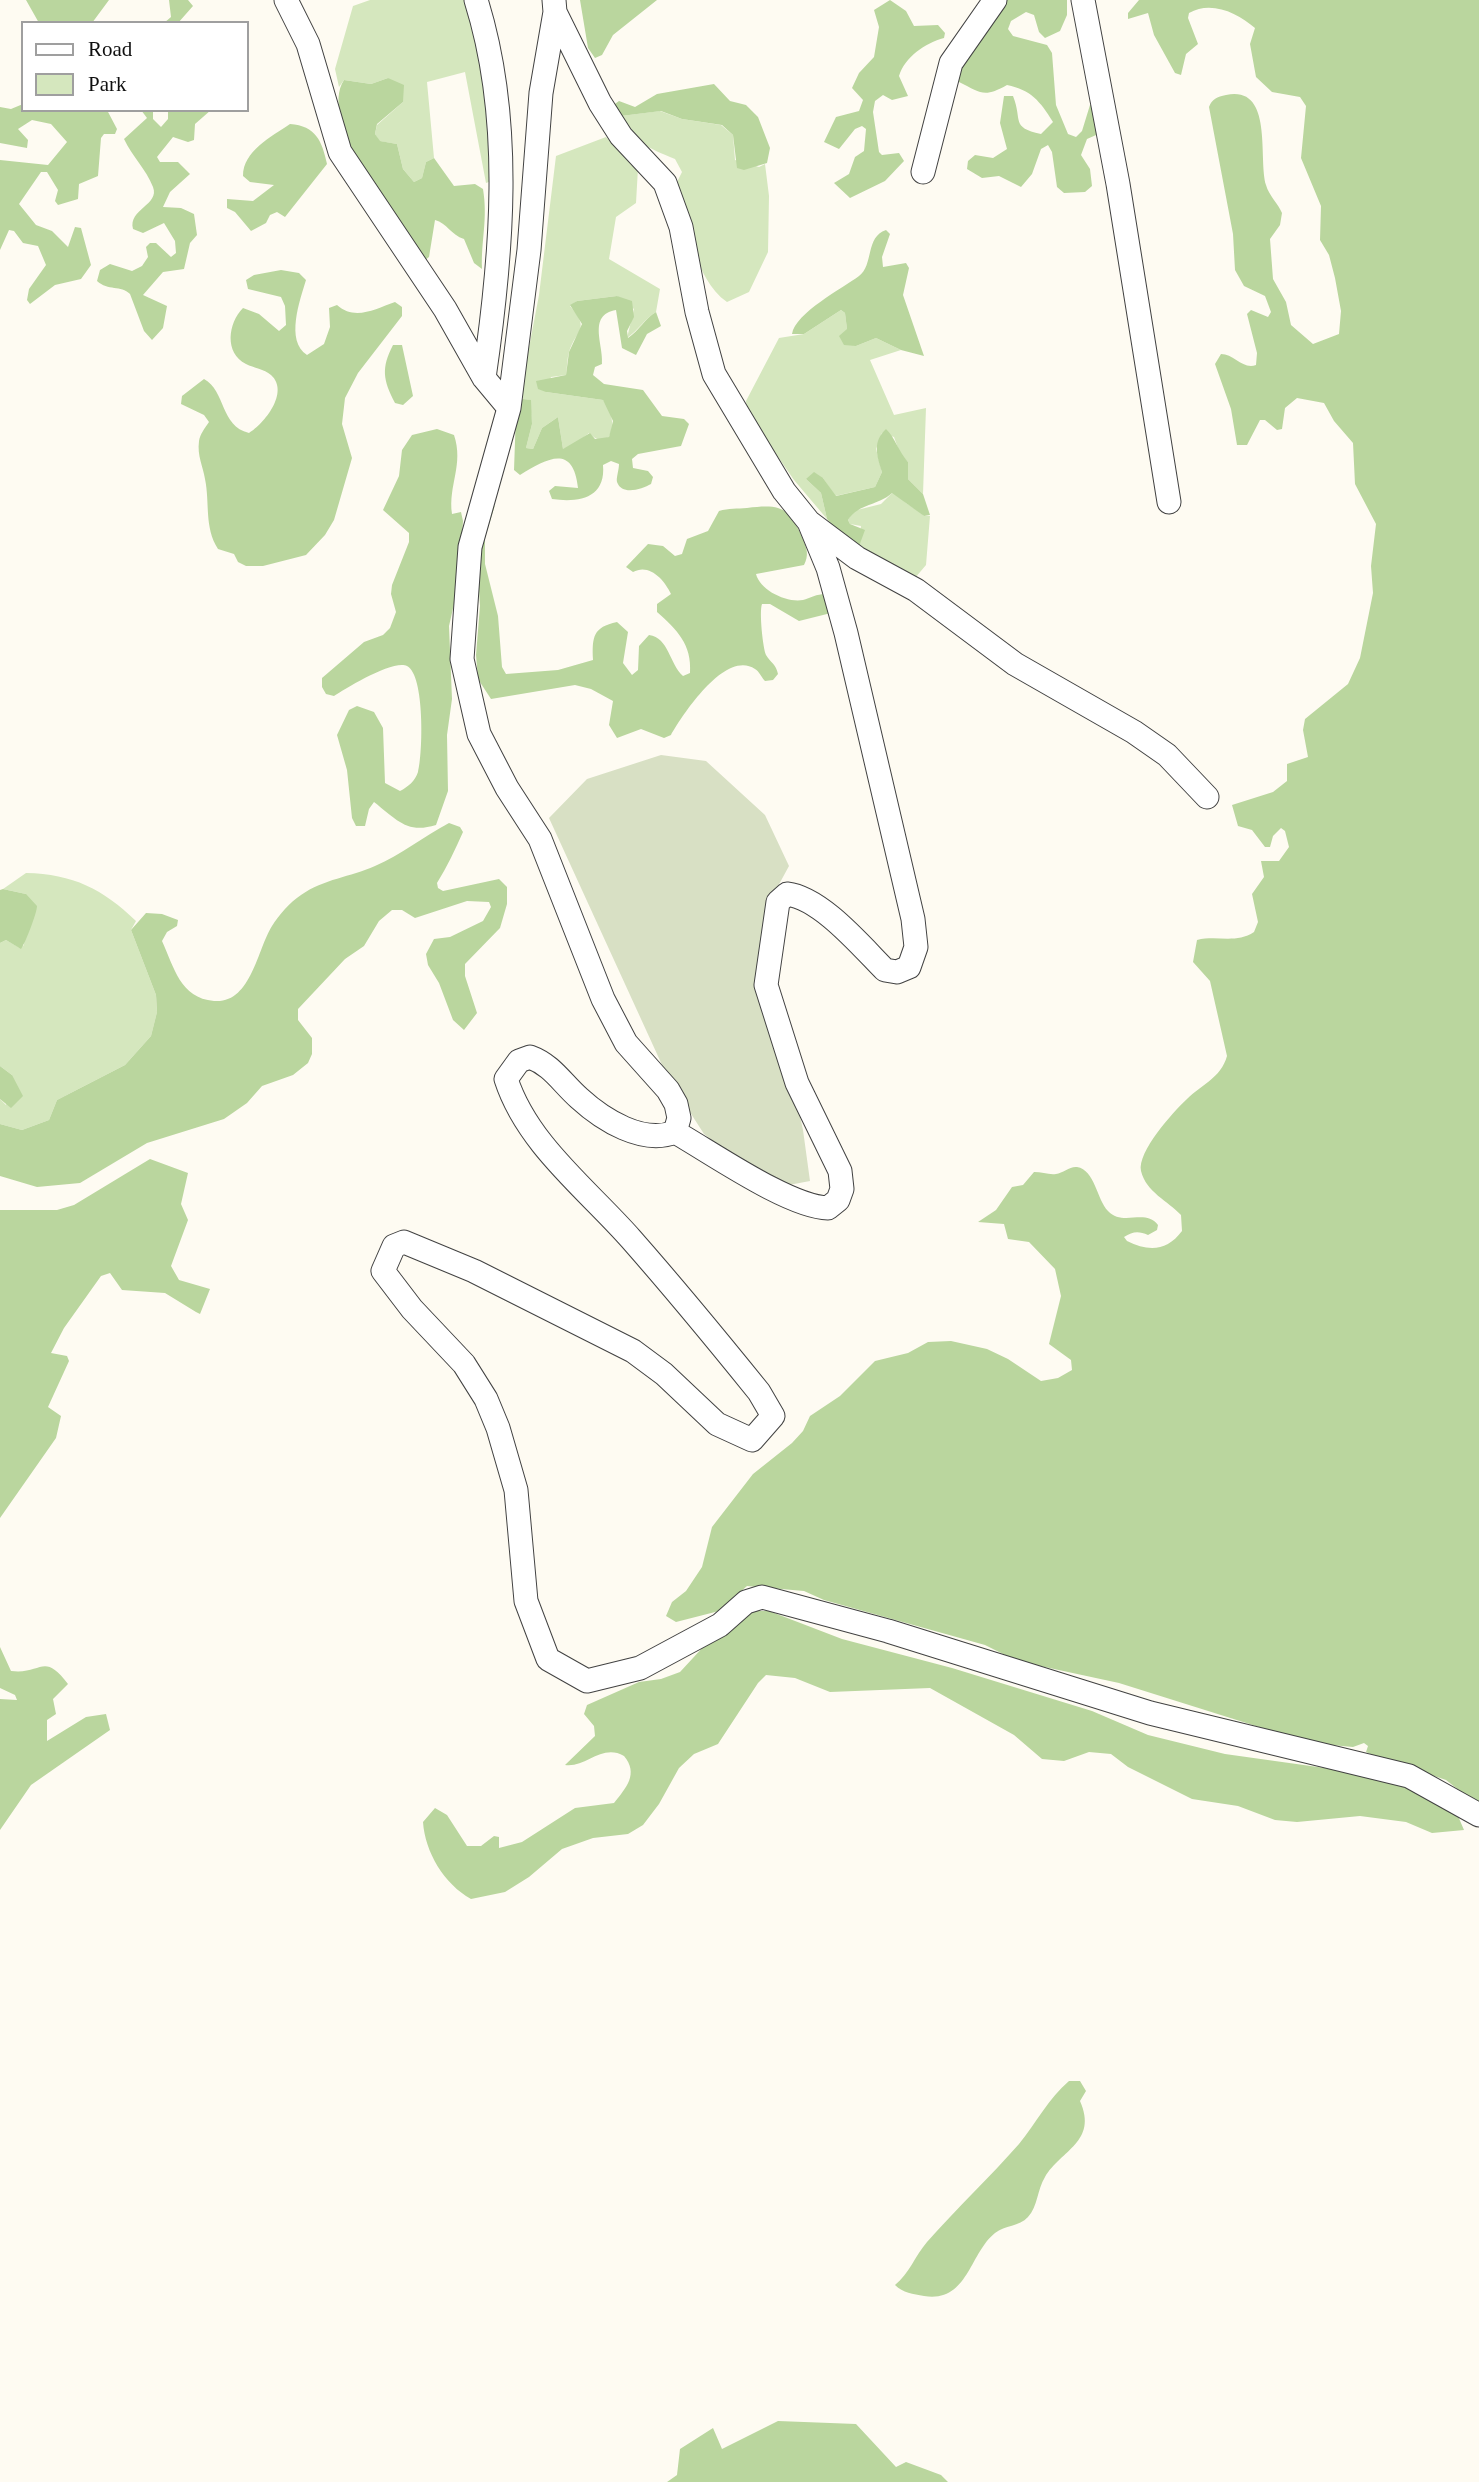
<!DOCTYPE html>
<html>
<head>
<meta charset="utf-8">
<style>
  body { margin:0 }
  #map { position:relative; width:1479px; height:2482px; overflow:hidden; background:#fefbf2; font-family:Georgia,serif }
  canvas { display:block }
  .legend { position:absolute; left:21px; top:21px; width:228px; height:91px; box-sizing:border-box; background:#fff; border:2px solid #9f9f9f; margin:0; padding:9px 12px; list-style:none; font-size:21px; color:#0f0f0f }
  .legend li { display:flex; align-items:center; gap:14px; height:35px }
  .legend b { width:35px; border:2px solid #9f9f9f }
</style>
</head>
<body>
<div id="map">
<canvas width="1479" height="2482"></canvas>
<ul class="legend">
<li><b style="height:9px;background:#fff"></b>Road</li>
<li><b style="height:19px;background:#d5e7be"></b>Park</li>
</ul>
</div>
<script>
const ctx = document.querySelector('canvas').getContext('2d');
ctx.lineJoin = 'round';
function fillPath(path, color) {
  ctx.fillStyle = color;
  ctx.fill(path, 'evenodd');
}
function strokePath(path, color, width, dash) {
  ctx.strokeStyle = color;
  ctx.lineWidth = width;
  ctx.lineCap = dash ? 'butt' : 'round';
  ctx.setLineDash(dash || []);
  ctx.stroke(path);
}
fillPath(new Path2D(`
  M370 0H466L478 38 495 180 486 183 465 72 427 82 434 158 426 162 422 178 414 182 403 169 397 144 379 141 375 134 377 125 403 102 388 78 371 84 344 80 339 87 335 69 353 6Z
  M660 111 682 119 721 125 733 135 735 160 759 167 765 164 769 196 768 252 749 292 727 302C693 278 688 221 677 182L682 172 675 159C648 148 635 143 621 116Z
  M606 137 638 168 636 203 616 217 609 259 660 289 656 312C644 319 639 330 627 338L634 309 617 296 577 301 570 306C591 330 576 329 569 352 567 359 567 368 566 375L551 377 546 392 603 400C612 411 615 424 609 437 600 441 596 440 589 433L570 448 563 449 558 417 542 428 533 449 526 448 532 424 530 400 523 399V379L539 295 556 156Z
  M841 310 845 313 847 329 856 346 876 338 901 350 870 360 894 415 926 408 923 494 908 479V462L900 454 894 437 882 433 876 449 882 472 875 487 835 496 823 478 806 479 821 493 827 519 794 480 747 412 746 401 779 338 804 334Z
  M892 493 898 494C905 505 915 507 924 516H930L926 565 915 578 858 549 861 526 850 524 848 520 853 511 881 504Z
  M26 873C73 874 103 889 136 921L131 930 156 995 157 1012 151 1036 125 1065 57 1100 49 1120 22 1130 0 1124V1099L6 1105 12 1075 0 1066V943L6 940 20 948 24 945 26 894 3 889Z`), '#d5e7be');
fillPath(new Path2D(`
  M26 0H109L92 23H39Z
  M169 0H188L193 6 178 23H164L171 17Z
  M580 0H657L613 35 602 55 595 58 588 48Z
  M890 0 906 11 914 26 938 25 945 33 944 38C925 43 905 57 899 76L908 96 892 100 883 95 875 101 873 112 879 152 882 155 899 153 904 161 885 181 850 198 834 183 849 174 855 157 864 151 866 129 862 126 855 129 839 149 824 142 836 117 859 111 863 100 852 88 859 73 874 57 879 27 874 10Z
  M1003 0H1067V15L1060 31 1045 38 1039 32 1034 15 1026 12 1011 21 1008 29 1013 36 1047 45 1052 53 1056 105 1068 134 1076 137 1082 131 1090 105 1099 106 1103 132 1087 139 1081 155 1090 169 1092 186 1085 192 1064 193 1057 187 1052 152 1048 145 1041 149 1032 174 1021 187 999 176 982 178 967 169 968 161 975 155 993 158 1007 149 1000 123 1004 96H1013C1023 121 1010 127 1041 134L1053 122C1040 101 1031 90 1007 85 984 98 981 93 959 82L957 74Z
  M1139 0H1479V1806L1446 1780 1375 1756 1366 1752 1368 1746 1364 1743 1353 1747 1310 1743 1119 1683 1017 1661 985 1645 824 1600 804 1591 747 1586 719 1611 676 1622 666 1616 672 1602 686 1591 702 1567 712 1527 753 1474 792 1443 803 1431 810 1416 840 1396 875 1361 908 1353 928 1342 951 1341 987 1349 1008 1359 1041 1381 1058 1378 1072 1370 1071 1360 1049 1344 1061 1296 1055 1269 1029 1242 1008 1239 1004 1224 978 1222 996 1210 1012 1187 1023 1185 1034 1172C1042 1172 1049 1175 1056 1174 1063 1173 1070 1166 1077 1167 1095 1170 1097 1200 1108 1211 1123 1227 1145 1208 1158 1225L1157 1230 1148 1235C1139 1231 1133 1231 1124 1237L1127 1241C1149 1252 1167 1251 1182 1231L1181 1215C1168 1201 1146 1192 1141 1171 1137 1152 1173 1112 1187 1099 1201 1085 1221 1078 1227 1056L1210 981 1193 962 1197 940C1217 935 1236 944 1254 932L1258 922 1252 894 1264 877 1261 861H1279L1289 847 1285 831 1281 828 1273 836 1270 847H1265L1252 830 1238 826 1232 805 1273 792 1287 781V764L1308 757 1303 730 1305 719 1348 684 1360 658 1373 593 1371 566 1376 524 1355 484 1353 443 1334 421 1324 403 1297 398 1285 408 1282 429 1277 430 1265 420H1260L1247 445H1237L1231 409 1215 364 1221 354C1234 354 1243 370 1256 365L1257 353 1247 314 1251 310 1268 317 1271 312 1265 296 1244 286 1235 270 1233 234 1209 107C1212 99 1217 97 1226 95 1274 85 1258 158 1266 185 1269 196 1278 203 1282 213L1280 225 1270 239 1273 279 1286 302 1291 325 1313 344 1339 334 1341 311 1335 278 1329 255 1320 240 1321 206 1301 158 1306 106 1300 97 1272 92 1256 77 1250 44 1255 28C1238 13 1211 0 1189 13L1188 18 1198 44 1186 54 1181 75 1175 73 1154 35 1148 13 1128 19V13Z
  M388 78 404 85 403 102 377 124 375 134 380 141 397 144 403 169 414 182 422 178 426 162 434 158 454 186 475 184 483 189C488 220 481 239 482 269L474 263 464 239C451 235 447 223 435 220L429 257 420 264C396 228 317 120 344 80L371 84Z
  M714 84 730 101 746 105 758 117 770 148 767 163 744 170 737 168 733 135 722 125 682 119 661 111 621 116 612 106 619 101 635 107 657 94Z
  M23 104V110H107L117 129 115 134H104L101 138 98 176 79 184 78 199 58 205 55 201 58 190 47 172H41L19 204 36 225 52 231 68 247 75 227 81 228 91 265 81 279 55 285 30 304 27 300 29 289 46 265 38 246 23 243 14 231 9 230 0 250V160L48 165 67 142 51 124 32 120 18 129 28 140 27 148 0 143V107L11 109Z
  M141 110H153V119L161 127 168 119V110H211L195 124 194 140 188 142 173 137 157 157 160 162H178L190 174 170 192 163 207 181 208 194 214 197 235 190 243 184 269 163 272 143 295 167 306 163 328 152 340 144 331 130 294C121 285 108 291 97 281L100 270 110 264 132 271 142 266 148 257 146 247 150 243H156L171 257 176 253 175 241 164 223 143 233 133 229C128 209 160 205 153 187 146 169 132 156 124 139L147 118Z
  M290 124C316 126 322 141 327 164L285 217 277 212 270 215 266 223 251 231 235 212 227 208V199L253 201 274 185 250 182 243 176C243 151 271 137 290 124Z
  M886 230 890 234 882 257 883 267 906 263 909 268 903 295 924 356 901 350 876 338 856 346 844 345 839 336 847 329 845 313 841 310 804 334H792C795 313 843 288 859 276 874 265 865 237 886 230Z
  M281 270 299 273 306 280C300 300 285 341 307 355L324 344 330 327 329 308 337 305C355 321 375 309 395 302L402 307V316L358 373 345 398 342 424 352 458 334 520 325 535 306 555 263 566H246L238 562 234 554 218 549C204 527 210 503 205 479 203 466 197 456 199 441 200 434 205 428 209 422L204 415 181 404 182 396 204 379C226 391 220 426 249 433 264 424 290 392 271 375 264 369 254 368 246 364 224 353 228 323 243 308L259 314 279 331 286 325 285 306 281 297 248 289 246 280 254 275Z
  M617 296 632 301 634 317 627 331 628 338C640 330 644 319 656 312L661 326 647 334 636 355 622 348 616 310C587 315 604 345 602 364L595 367 593 375 604 384 643 390 662 416 684 419 689 424 681 446 638 454 632 459 633 468 648 471 653 477 651 484C642 489 622 496 617 482 616 478 619 470 619 464L611 461 603 465C606 498 579 503 552 499L549 491 555 486 578 488C573 443 547 459 520 475L514 470 516 413 513 406 523 399 531 400 532 424 526 448 533 449 542 428 558 417 563 449 590 433 595 439 609 437 613 421 603 400 546 392 538 389 536 381 566 375 569 352 582 324 570 305 577 301Z
  M393 345H402L413 396 403 405 395 403C383 380 381 368 393 345Z
  M437 429 454 435C464 465 448 485 452 514L461 512 463 521 459 582 449 626 452 699 447 735 448 791 436 825C407 834 397 820 374 802L369 809 365 826H356L352 818 347 770 337 735 349 710 357 706 374 712 383 728 385 783 400 791C408 787 415 781 418 772 423 754 425 675 407 666 394 659 346 688 334 696L326 694 322 687V678L364 642 383 635 390 628 396 612 391 594 392 585 409 542V533L383 510 399 476 402 450 412 435Z
  M886 429C896 439 898 451 908 462V479L923 494 930 515 924 516 892 493C878 506 859 503 848 520L850 524 865 530 858 549 850 546 827 519 821 493 806 479 814 472 823 478 836 496 875 487 882 472C877 456 872 442 886 429Z
  M495 505 485 538V564L498 616 502 667 506 674 558 670 593 660C592 637 593 627 617 622L628 632 623 663 632 675 638 670 639 646 649 635C669 638 669 663 683 676L690 673C692 644 677 630 657 612V604L671 594C664 579 649 563 633 572L626 567 648 544 663 546 675 556 682 554 687 539 708 531 719 511C729 508 737 509 747 508 781 504 789 507 803 539 807 549 809 555 804 565L756 574C760 590 786 603 803 600 810 598 817 594 825 594L831 613 799 621 770 604H762C759 612 763 648 766 655 771 663 776 664 778 674L773 680 765 681C762 678 759 671 755 669 725 649 682 716 671 735L664 738 641 729 617 738 609 725 613 701 591 689 575 685 491 699 478 679 476 655 480 606 477 557 489 514Z
  M449 823 460 827 463 832C455 850 447 867 437 883L438 888 443 891 499 879 507 887V904L500 928 465 964V976L477 1013 464 1030 453 1020 439 983 428 965 426 954 434 939 450 937 483 921 491 907 489 902 467 901 415 918 402 910H392L379 921 364 946 345 959 298 1009V1020L312 1038V1054L308 1063 293 1075 262 1086 247 1103 224 1119 147 1143 80 1183 37 1187 0 1176V1124L22 1130 49 1120 57 1100 125 1065 151 1036 157 1012 156 995 131 930 146 913 162 914 178 920 177 926 167 932 162 941C174 967 180 998 214 1001 251 1004 257 950 272 926 279 915 290 902 301 895 324 879 350 877 375 866 401 855 424 836 449 823Z
  M3 889 26 894 37 906C37 913 25 944 21 949L6 940 0 943V890Z
  M0 1066 12 1075 23 1096 11 1108 0 1099Z
  M150 1159 188 1173 181 1204 188 1220 171 1266 179 1280 210 1289 200 1314 196 1312 165 1293 122 1290 110 1273 101 1276 64 1328 51 1353 67 1356 69 1361 48 1407 61 1416 56 1438 0 1518V1210H57L74 1205Z
  M754 1611H769L842 1639 952 1668 1092 1711 1148 1735 1225 1754 1332 1769 1403 1785 1458 1816 1464 1830 1432 1833 1406 1822 1360 1816 1297 1822 1275 1820 1238 1806 1192 1799 1128 1767 1111 1754 1089 1752 1064 1761 1042 1759 1014 1735 930 1688 830 1692 795 1678 766 1675 758 1683 718 1744 694 1754 679 1768 659 1804 643 1825 628 1834 593 1838 562 1849 529 1877 505 1892 471 1899C444 1884 425 1852 423 1822L435 1808 447 1815 467 1846H481L494 1836 499 1837V1848L522 1842 575 1808 614 1803C626 1788 639 1774 624 1756 602 1743 586 1768 565 1765L595 1736 594 1726 584 1714 587 1705 639 1682 661 1679 680 1672 705 1645Z
  M0 1647 11 1671C42 1675 43 1651 68 1684L53 1699 56 1714 47 1720V1741L86 1717 106 1714 110 1730 31 1785 0 1830V1699L17 1700 15 1695 0 1688Z
  M1069 2081H1080L1086 2091 1080 2101C1098 2142 1061 2150 1045 2177 1037 2190 1038 2206 1028 2217 1019 2227 1005 2225 995 2233 969 2254 968 2303 924 2296 913 2294 903 2293 895 2285 909 2274 915 2256 927 2242 957 2208 989 2178 1019 2144 1036 2123 1049 2098 1069 2081Z
  M778 2421 856 2424 896 2467 906 2462 941 2475 948 2482H667L677 2475 680 2449 713 2428 722 2449Z`), '#bad69e');
fillPath(new Path2D(`
  M661 755 706 761 765 815 789 866 765 910 758 979 790 1071 803 1130 810 1181 773 1188 704 1134 668 1078 549 818 587 779Z`), '#d8e0c4');
const minor = new Path2D(`
  M286 0 308 44 340 152 445 309 484 378 509 408
  M476 0C514 121 502 255 484 378
  M554 0 555 12 541 93 529 250 509 408 470 547 462 659 479 734 507 788 540 839 603 999 626 1043 668 1090 676 1104 679 1118 675 1132C643 1145 603 1120 579 1098 562 1083 552 1065 530 1057L519 1061 506 1079C527 1144 587 1189 631 1239 675 1289 717 1340 759 1392L773 1416 752 1440 717 1424 664 1374 633 1351 474 1271 404 1242 394 1246 383 1271 412 1309 464 1364 486 1399 498 1428 516 1490 526 1601 548 1659 587 1681 640 1668 720 1625 746 1602 762 1597 888 1631 1150 1713 1409 1776 1479 1815
  M1083 0 1118 184 1169 502
  M555 12 600 103 621 136 665 183 681 227 697 312 714 374 784 491 809 522 828 568 846 633 913 919 916 947 909 967 897 972 885 970C861 946 821 898 787 894L778 902 766 985 797 1083 840 1171 842 1189 838 1200 828 1208C789 1207 712 1153 675 1132
  M923 172 951 63 995 0
  M809 522 857 558 916 590 1015 664 1134 732 1167 755 1207 797`);
strokePath(minor, '#424242', 25);
strokePath(minor, '#fff', 23);
</script>
</body>
</html>
